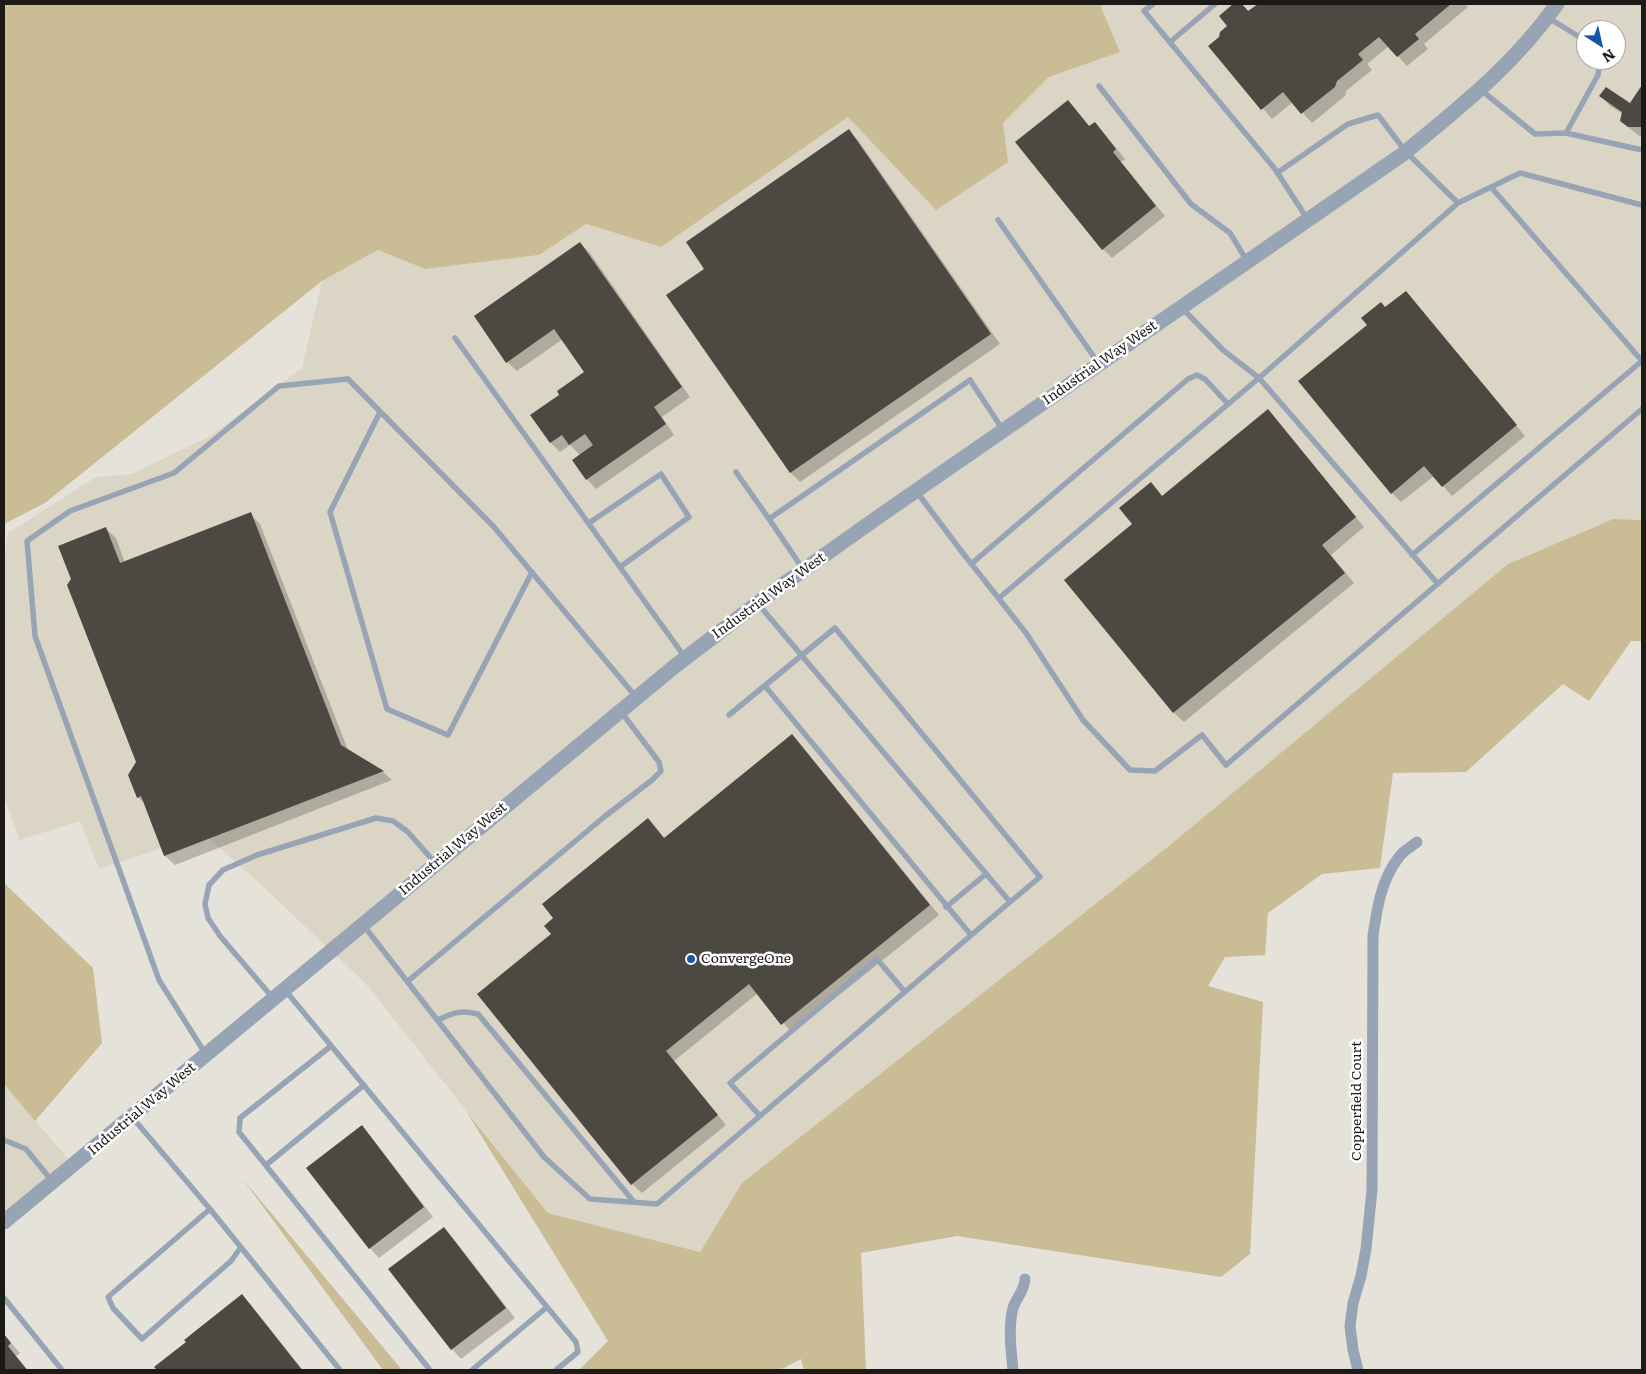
<!DOCTYPE html>
<html>
<head>
<meta charset="utf-8">
<style>
  body { margin:0 }
  #map { position:relative; width:1646px; height:1374px; overflow:hidden; background:#e5e2d9; font-family:Literata,serif }
  canvas { display:block }
  .frame { position:absolute; inset:0; border:5px solid #1b1a17; pointer-events:none }
  .north { position:absolute; left:1576px; top:20px; width:50px; height:50px; box-sizing:border-box; background:#fff; border:1px solid #a4a3a2; border-radius:50%; rotate:145deg; font-size:14px; font-weight:700; line-height:20px; text-align:center; color:#1b1a17 }
  .north::after { content:''; display:block; margin:auto; width:18px; height:22px; background:#1656a6; clip-path:polygon(50% 0,100% 100%,50% 72%,0 100%) }
</style>
</head>
<body>
<div id="map">
<canvas width="1646" height="1374"></canvas>
<div class="frame"></div>
<div class="north">N</div>
</div>
<script>
const ctx = document.querySelector('canvas').getContext('2d');
ctx.lineJoin = 'round';
function fillPath(path, color) {
  ctx.fillStyle = color;
  ctx.fill(path, 'evenodd');
}
function strokePath(path, color, width, dash) {
  ctx.strokeStyle = color;
  ctx.lineWidth = width;
  ctx.lineCap = dash ? 'butt' : 'round';
  ctx.setLineDash(dash || []);
  ctx.stroke(path);
}
function label(font, color, halo, rows, align = 'center') {
  ctx.font = font + ' Literata,serif';
  ctx.lineWidth = 5;
  ctx.setLineDash([]);
  ctx.textBaseline = 'middle';
  ctx.strokeStyle = halo;
  ctx.fillStyle = color;
  for (const [text, x, y, turn = 0] of rows) {
    ctx.save();
    ctx.translate(x, y);
    ctx.rotate((+turn || 0) * Math.PI / 180);
    ctx.textAlign = isNaN(turn) ? turn : align;
    if (halo) ctx.strokeText(text, 0, 0);
    ctx.fillText(text, 0, 0);
    ctx.restore();
  }
}
fillPath(new Path2D(`
  M1104 4H1642V520L1613 519 1508 564 1170 845 742 1183 700 1252 548 1213 365 983 256 880 204 834 99 869 80 821 19 840 4 796V561L8 533 96 477 132 474 210 436 302 368 322 281 378 250 425 269 539 255 586 224 661 247 848 117 1003 123 1049 77 1120 52 1101 7ZM1586 30H1616V60H1586Z
  M4 1084 69 1160 4 1215Z`), '#dbd5c6');
fillPath(new Path2D(`
  M4 4H1104L1101 7 1120 52 1049 77 1003 123 1008 162 936 210 848 117 661 247 586 224 539 255 425 269 378 250 322 281 45 503 4 524Z
  M1613 519 1642 520V641H1631L1589 701 1563 684 1466 772 1393 773 1380 868 1322 874 1268 913 1265 955 1225 957 1208 986 1263 1002 1250 1254 1221 1277 957 1236 861 1253 866 1370H804L801 1359 780 1370H579L608 1341 466 1111 548 1213 700 1252 742 1183 1170 845 1508 564Z
  M4 883 93 968 102 1043 35 1121 4 1084Z
  M242 1178 402 1370H383Z`), '#cabc95');
fillPath(new Path2D(`
  M1235 4H1241L1249 12 1260 4H1465L1468 7 1424 44 1428 49 1407 66 1389 46 1367 64 1372 70 1346 91 1345 96 1312 123 1293 102 1272 119 1210 46 1220 38 1229 26 1220 16Z
  M1642 87V136H1639L1621 121 1623 114 1610 106 1601 96 1630 105Z
  M1068 101 1090 127 1095 124 1104 133 1125 159 1121 162 1165 216 1112 258 1103 249Z
  M849 131 858 140 1000 344 800 482 790 472 706 269Z
  M580 243 590 253 690 397 662 417 674 435 596 489 587 479 581 456 570 445 560 452 551 443 532 415 561 395 586 372 563 339 517 371 507 362Z
  M1406 292 1525 436 1452 496 1434 476 1401 502 1392 493 1369 325Z
  M1277 421 1364 527 1331 555 1354 583 1184 722 1174 713 1066 580 1134 524 1151 484 1163 497Z
  M250 514 260 524 348 750 383 772 392 780 175 865 165 856 145 804 138 797 137 762 106 529 116 538 125 563Z
  M792 736 802 746 939 915 792 1033 758 993 674 1061 726 1125 642 1193 632 1184 553 934 648 820 665 839Z
  M362 1127 371 1137 433 1217 379 1258 370 1248Z
  M443 1228 453 1238 515 1318 461 1359 452 1349Z
  M242 1296 251 1305 303 1370H159L156 1367Z
  M4 1335 20 1353 16 1356 28 1370H4Z`), '#0003');
fillPath(new Path2D(`
  M1233 4H1242L1248 11 1258 4H1451L1415 34 1419 39 1397 57 1379 37 1358 54 1363 60 1337 81 1335 87 1301 114 1283 92 1261 110 1208 46 1219 37 1220 32 1227 26 1219 16Z
  M1642 85V127H1628L1620 121 1622 112 1599 96 1606 87 1630 103Z
  M1068 100 1089 126 1095 122 1116 149 1113 152 1156 206 1102 250 1015 142Z
  M849 129 991 334 790 473 666 295 704 269 686 242Z
  M580 242 682 387 654 407 666 424 586 480 572 460 593 445 585 434 569 445 562 435 550 443 530 415 559 395 557 391 584 372 554 329 506 363 474 316Z
  M1406 291 1517 425 1442 487 1424 466 1391 494 1298 381 1367 325 1361 318 1381 302 1385 307Z
  M1268 409 1356 517 1322 545 1345 573 1173 713 1064 580 1132 524 1119 508 1151 482 1162 496Z
  M251 512 341 745 384 771 164 856 141 796 137 798 128 775 136 762 67 585 71 579 58 546 106 527 120 563Z
  M792 734 930 905 781 1025 749 984 666 1051 718 1115 631 1185 477 994 551 934 544 926 553 918 542 904 648 818 664 838Z
  M362 1125 424 1207 369 1249 306 1168Z
  M444 1227 506 1308 451 1350 388 1269Z
  M242 1294 302 1370H157L154 1367 186 1342 184 1340Z
  M4 1334 11 1343 8 1346 27 1370H4Z`), '#4b4942');
strokePath(new Path2D(`
  M1153 4 1144 11 1275 169 1308 220
  M1547 17 1586 41
  M1170 42 1215 4
  M1099 86 1191 204 1230 233 1247 261
  M1481 90 1535 134 1566 133 1642 150
  M1566 133 1598 75 1600 60
  M1277 173 1348 124 1378 115 1406 152 1458 203 1520 173 1642 205
  M1491 187 1642 361
  M998 220 1099 364
  M1181 307 1223 350 1259 378 1438 584
  M455 338 684 656
  M380 412 330 512 387 709 448 735 532 572
  M736 472 769 519
  M916 491 962 552 1026 633 1083 720 1130 770 1155 771 1202 735 1226 765 1642 409
  M589 523 661 474 689 517 620 567
  M1412 555 1642 361
  M971 564 1188 379 1197 375 1205 379 1228 404
  M803 569 769 519 970 380 1003 430
  M999 598 1259 378 1458 203
  M765 686 971 935
  M729 715 835 628 1040 877 1010 902
  M946 907 986 874
  M364 926 544 1157 590 1199 657 1204 1010 902 759 605
  M408 981 604 817 652 780 661 771 659 762 622 713
  M285 990 576 1342 578 1352 556 1370
  M273 998 220 936 208 918 205 904 209 885 223 870 257 855 376 818 393 821 408 832 436 864
  M438 1020C455 1012 460 1010 478 1014L634 1202
  M331 1046 240 1118 239 1132 430 1370
  M205 1053 159 980 35 636 27 541 70 511 174 473 279 386 348 379 494 527 636 697
  M760 1116 730 1083 877 959 905 992
  M132 1117 210 1209 340 1370
  M4 1140 26 1149 52 1181
  M266 1165 364 1085
  M210 1209 108 1297 113 1308 142 1339 231 1261 241 1247
  M4 1298 62 1370
  M472 1370 547 1307`), '#97a4b5', 5.5);
strokePath(new Path2D(`
  M1013 1370C1011 1349 1008 1328 1013 1308 1016 1298 1025 1290 1025 1279
  M1358 1370 1353 1350 1350 1326 1353 1303 1361 1276 1366 1249 1372 1190 1373 936C1377 908 1381 880 1399 857 1403 851 1411 847 1417 842`), '#97a4b5', 11);
strokePath(new Path2D(`
  M4 1222 675 666 771 593 881 515 1403 154C1460 107 1514 65 1557 4`), '#97a4b5', 15);
for (const [x, y, r, color] of [
  [691,959,5,"#1656a6"]
]) {
  const dot = new Path2D();
  dot.arc(x, y, r, 0, 2 * Math.PI);
  ctx.fillStyle = color;
  ctx.fill(dot);
  strokePath(dot, '#fff', 2);
}
label('14px', '#1b1a17', '#fff', [
  ["Industrial Way West",1100,363,-35],
  ["Industrial Way West",769,596,-36],
  ["Industrial Way West",453,849,-40],
  ["Copperfield Court",1357,1101,-90],
  ["Industrial Way West",142,1109,-40]
]);
label('14px', '#1b1a17', '#fff', [
  ["ConvergeOne",701,959]
], 'left');
</script>
</body>
</html>
